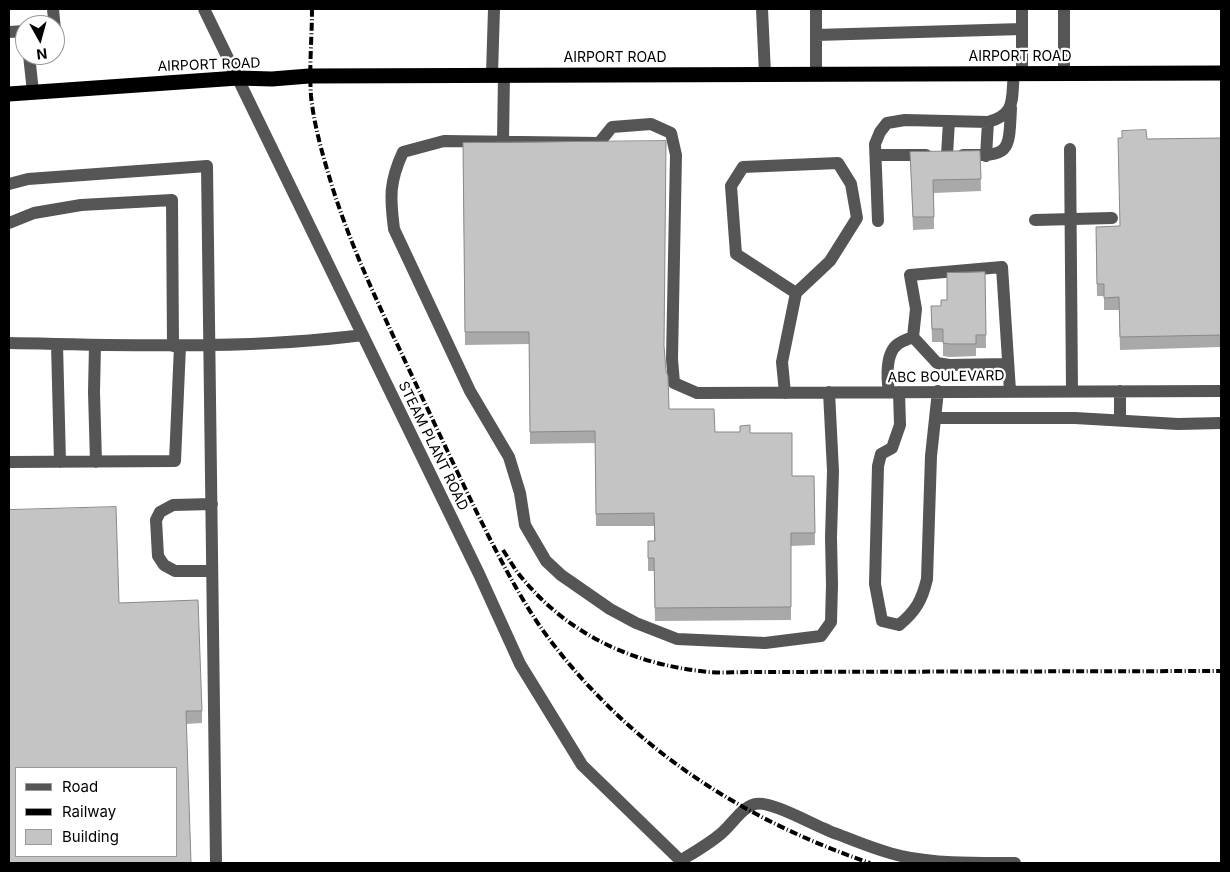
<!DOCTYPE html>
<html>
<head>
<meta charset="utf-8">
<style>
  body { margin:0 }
  #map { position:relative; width:1230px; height:872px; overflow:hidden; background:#fff; font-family:Inter,sans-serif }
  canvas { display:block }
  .frame { position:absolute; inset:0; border:10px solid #000; pointer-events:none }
  .legend { position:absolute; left:15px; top:767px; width:162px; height:90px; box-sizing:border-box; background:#fff; border:1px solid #999; margin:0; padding:6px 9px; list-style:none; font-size:15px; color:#000 }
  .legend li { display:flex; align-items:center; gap:10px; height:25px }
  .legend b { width:25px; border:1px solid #999 }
  .north { position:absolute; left:15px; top:15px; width:50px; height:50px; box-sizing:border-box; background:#fff; border:1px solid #999; border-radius:50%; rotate:173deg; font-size:14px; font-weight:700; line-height:20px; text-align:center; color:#000 }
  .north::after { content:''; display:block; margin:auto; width:18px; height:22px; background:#000; clip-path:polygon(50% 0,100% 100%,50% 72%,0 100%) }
</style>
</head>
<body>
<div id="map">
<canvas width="1230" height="872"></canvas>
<div class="frame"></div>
<ul class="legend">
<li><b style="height:6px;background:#555"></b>Road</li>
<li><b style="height:6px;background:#000"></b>Railway</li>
<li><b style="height:14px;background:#c4c4c4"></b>Building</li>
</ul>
<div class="north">N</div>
</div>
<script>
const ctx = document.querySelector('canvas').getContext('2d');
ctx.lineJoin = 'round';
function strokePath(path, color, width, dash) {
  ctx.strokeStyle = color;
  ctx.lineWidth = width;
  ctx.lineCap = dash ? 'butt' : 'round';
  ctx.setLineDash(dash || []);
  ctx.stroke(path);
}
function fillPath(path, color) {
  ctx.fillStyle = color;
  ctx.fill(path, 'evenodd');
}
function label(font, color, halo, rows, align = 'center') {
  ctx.font = font + ' Inter,sans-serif';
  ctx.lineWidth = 4.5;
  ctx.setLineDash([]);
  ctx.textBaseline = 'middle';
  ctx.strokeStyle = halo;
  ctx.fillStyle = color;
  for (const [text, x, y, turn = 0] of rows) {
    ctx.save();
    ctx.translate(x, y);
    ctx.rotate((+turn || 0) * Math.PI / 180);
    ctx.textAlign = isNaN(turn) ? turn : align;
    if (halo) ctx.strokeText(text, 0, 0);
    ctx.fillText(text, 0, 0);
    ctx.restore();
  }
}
strokePath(new Path2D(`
  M53 9 55 30
  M204 9 479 574 520 664 582 765 683 863
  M762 9 765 74
  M816 9V74
  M1022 9V73
  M1064 9V73
  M9 32 25 31
  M816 35 1022 29
  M29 55 33 92
  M492 74 494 9
  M503 142 504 74
  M1070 149 1072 391
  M876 155H926
  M947 155 949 121
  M963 155C1010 156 1009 153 1011 108
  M986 156 988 122
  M9 184 28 179 207 166 216 863
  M1035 220 1112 218
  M878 221 875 144 880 132 887 123 905 120 988 122C1017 114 1011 99 1014 73
  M9 223 34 213 81 205 172 200 173 346
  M913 337 937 363 949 365 1008 364
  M9 343C127 345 245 350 363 335
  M57 344 60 462
  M95 345 94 392 96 462
  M829 392 833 471 831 537 832 585 831 622 821 636 765 643 677 639 636 623 610 609 561 575 546 561 525 525 520 493 509 457 470 391 394 229C390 198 389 182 403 152L444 141 599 143 612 127 651 124 671 133 676 155 672 359 674 383 697 393 1221 391
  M889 392C887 379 885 353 898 344 902 341 908 339 913 337L916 309 910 275 1002 267 1010 391
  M899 392 900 425 892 448 881 454 878 466 875 584 882 621 899 625C916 611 922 600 927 579L931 456 938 391
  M785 393 782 362 796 293 830 261 857 218 851 184 838 163 743 167 731 186 736 254 796 293
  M936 418H1075L1178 424 1221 423
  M1120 420V391
  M9 462 175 461 180 346
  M212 504 173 505 160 512 156 520 158 556 164 565 175 571H212
  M680 861C693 853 707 845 718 836 731 827 740 808 755 804 772 800 818 828 837 834 858 842 879 851 901 856 938 864 978 863 1015 863`), '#555', 12);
strokePath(new Path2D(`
  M9 94 238 78 272 79 309 76 1221 73`), '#000', 15);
strokePath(new Path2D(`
  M312 9C312 37 309 67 311 96 314 126 323 156 332 186 353 253 384 316 414 380 439 433 463 485 489 537 508 574 528 612 553 644 636 751 744 820 870 863
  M503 550C509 559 515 570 522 578 570 636 635 665 709 672 724 673 740 672 755 672L1221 671`), '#000', 4, [8, 2.5, 1, 2.5]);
fillPath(new Path2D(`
  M1221 138V347L1120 350 1119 310H1104V296H1097L1096 239 1120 226 1147 139Z
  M463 143 664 348 669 409 715 432 750 433 792 476H814L815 545 791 546V620L655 621 654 571H648V541H654V526H596L595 443 530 444 529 344 465 345Z
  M980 151 981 191 934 193V229L913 230 910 152Z
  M985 272 986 348H976V356L950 357 943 356V342H932L931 306H941L947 300Z
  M119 603 202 711V723L186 724Z`), '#a9a9a9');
const building = new Path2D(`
  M1146 130 1147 139 1221 138V335L1120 337 1119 297 1104 298V284H1097L1096 227 1120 226 1118 138H1122V131Z
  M666 141 664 346 666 371 668 376 669 409H714L715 432H740V426L750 425V433H792V476H814L815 533H791V607L655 608 654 558H648V541H655L654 513 596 514 595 431 530 432 529 332H465L463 143Z
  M980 151 981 179 933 180 934 217H913L910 152Z
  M985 272 986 335H976V344H950L943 343V329H932L931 306H941V300H947V273Z
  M116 507 119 603 198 600 202 711H186L191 863H9V510ZM16 768H176V856H16Z`);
fillPath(building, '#c4c4c4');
strokePath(building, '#898989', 1);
label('14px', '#000', '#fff', [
  ["AIRPORT ROAD",1020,57],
  ["AIRPORT ROAD",615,58],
  ["AIRPORT ROAD",209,65,-2],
  ["ABC BOULEVARD",946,377,-1],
  ["STEAM PLANT ROAD",433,446,64]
]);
</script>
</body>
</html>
